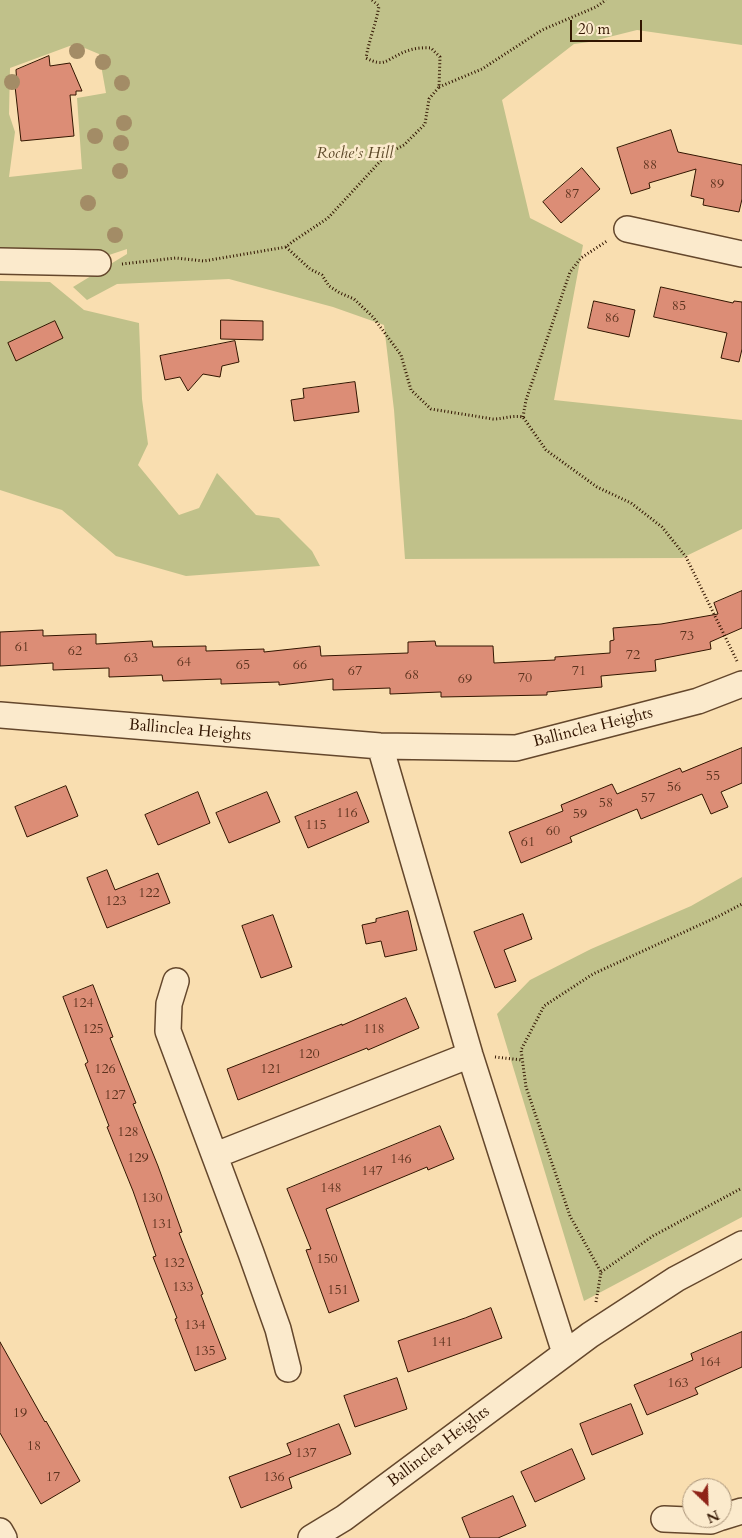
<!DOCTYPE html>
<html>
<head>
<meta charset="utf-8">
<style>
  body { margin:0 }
  #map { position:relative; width:742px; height:1538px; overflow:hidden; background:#f9deb0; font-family:Cardo,serif }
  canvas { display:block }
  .north { position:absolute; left:682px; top:1478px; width:50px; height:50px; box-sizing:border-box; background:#fbeacc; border:1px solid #ab957a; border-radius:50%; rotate:156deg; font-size:14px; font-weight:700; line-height:20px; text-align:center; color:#321500 }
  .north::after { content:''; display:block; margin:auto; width:18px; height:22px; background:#8f2418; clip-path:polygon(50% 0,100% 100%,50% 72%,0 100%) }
  .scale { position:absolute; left:570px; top:20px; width:72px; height:22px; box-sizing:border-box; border:2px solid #321500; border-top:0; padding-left:6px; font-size:15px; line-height:18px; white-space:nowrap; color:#321500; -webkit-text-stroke:4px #fbeacc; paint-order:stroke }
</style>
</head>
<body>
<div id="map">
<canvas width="742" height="1538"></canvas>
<div class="north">N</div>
<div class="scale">20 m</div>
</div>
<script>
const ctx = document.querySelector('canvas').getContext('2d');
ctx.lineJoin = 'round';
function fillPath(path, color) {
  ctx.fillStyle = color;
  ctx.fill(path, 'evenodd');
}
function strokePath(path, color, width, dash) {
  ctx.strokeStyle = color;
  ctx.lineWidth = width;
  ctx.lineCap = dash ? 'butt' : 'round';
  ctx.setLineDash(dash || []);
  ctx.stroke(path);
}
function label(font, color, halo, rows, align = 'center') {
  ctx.font = font + ' Cardo,serif';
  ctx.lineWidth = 5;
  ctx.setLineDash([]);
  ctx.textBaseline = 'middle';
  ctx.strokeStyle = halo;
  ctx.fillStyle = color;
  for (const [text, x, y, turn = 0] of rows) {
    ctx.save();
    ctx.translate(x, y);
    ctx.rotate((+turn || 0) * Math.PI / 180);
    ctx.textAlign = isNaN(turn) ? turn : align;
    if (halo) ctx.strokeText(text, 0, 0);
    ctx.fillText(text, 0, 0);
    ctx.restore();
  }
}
fillPath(new Path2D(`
  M0 0H742V45L637 30 589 42 574 44 502 100 530 218 583 245 554 400 742 420V529L682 558 405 559 394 410 384 325 333 307 229 279 117 284 87 300 73 287 127 254V249L106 256 0 252ZM75 44 99 54 106 93 77 98 82 169 9 177 15 132 9 114 10 68Z
  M0 281 50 282 84 310 139 323 142 399 148 444 138 465 179 515 199 508 217 473 256 515 279 518 312 551 320 566 186 576 116 556 62 510 0 490Z
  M742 877V1217L584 1301 497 1014 530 980 591 949 691 906Z`), '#c0c18a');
const building = new Path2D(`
  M49 56 50 66 70 63 82 91H76V95H70L74 136 21 141 15 86H17L16 70Z
  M671 130 678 152 742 165V199L739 212 703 205 704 199 691 196 696 169 649 183 650 188 631 194 617 148Z
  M582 168 600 189 561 223 543 202Z
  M661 287 733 303 734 301 742 302V349L739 362 721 358 727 333 654 317Z
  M594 301 635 310 629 337 588 328Z
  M221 320 263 321V340L221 339Z
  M55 321 63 338 16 361 8 343Z
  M235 341 239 362 222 366 220 377 203 374 188 391 180 377 165 380 160 356Z
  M355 382 359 412 294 421 291 400 304 398 303 389Z
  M742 591V628L710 642 711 649 655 660 656 671 601 676 602 687 547 692V695L441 697V692L390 694V688L333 690V679L279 685V682L221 684V679L163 681 162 675 109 677V668L53 670V663L0 666V632L43 630V636L96 634V644L152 641 153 647 206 646V651L264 649V652L320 646 321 656 408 653V642L435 641 436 646H493L494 663 555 660V657L610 653V641L614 640 613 628 661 624 718 614 714 603Z
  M742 748V783L721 792 728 807 711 814 702 794 641 819 637 809 570 837 572 842 521 863 509 832 563 811 561 805 612 784 617 794 680 768 682 772Z
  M66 786 78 816 27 837 15 807Z
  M198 792 210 823 158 845 145 815Z
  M267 792 280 822 229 843 216 813Z
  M357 792 369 822 308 848 295 817Z
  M107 870 115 890 158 873 170 903 107 928 87 878Z
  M408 911 417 950 385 957 381 941 366 944 362 925 376 922V919Z
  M523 914 532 939 504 950 516 981 495 988 474 932Z
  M273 915 292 967 261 978 242 926Z
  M93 985 113 1037 110 1038 136 1103 133 1104 158 1166 182 1232 179 1233 203 1294 201 1295 226 1359 195 1371 175 1319 177 1318 153 1257 156 1256 133 1191 107 1127 109 1126 85 1064 88 1062 63 997Z
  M406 998 419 1028 368 1050 367 1048 238 1100 227 1069 342 1024V1025Z
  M440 1126 454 1159 428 1170 427 1167 326 1209 359 1301 329 1313 306 1250 311 1249 287 1189Z
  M491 1308 502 1338 408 1372 398 1341 465 1318Z
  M742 1332V1367L695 1388 698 1394 647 1415 634 1385 693 1360 691 1354Z
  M0 1342 45 1422 46 1421 80 1481 41 1504 0 1433Z
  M397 1378 407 1409 355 1427 344 1396Z
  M631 1404 643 1434 592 1455 580 1424Z
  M339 1424 351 1454 289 1478 292 1488 241 1508 229 1477 291 1454 287 1444Z
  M572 1449 585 1479 535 1502 521 1472Z
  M513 1496 526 1526 498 1538H470L462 1518Z`);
fillPath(building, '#dc8d76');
strokePath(building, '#321500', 1);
const minor = new Path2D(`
  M627 229 742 254
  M0 261 98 263
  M0 715 380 746 516 748 698 701 742 684
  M380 746 470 1055 565 1353
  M176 981 169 1004 168 1031 251 1253 278 1329 288 1369
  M216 1155 470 1055
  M722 1517 742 1511
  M664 1519 711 1521 719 1518
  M0 1531 4 1538
  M311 1538 344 1518 590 1335 676 1279 742 1244`);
strokePath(minor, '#64472c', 28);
strokePath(new Path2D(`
  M439 87 482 69 542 30 596 7 606 0
  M286 247 310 269 322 275 329 286 340 293 354 299 373 317 401 355 411 390 431 409 493 419C504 419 512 415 523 417L546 450 597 487 631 503 662 527 686 557 737 661
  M122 264 176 258 204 261 286 247 292 242 328 218 387 154 404 145 425 124 429 99 439 87 440 57 431 48C421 47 409 49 400 54 385 61 384 67 366 58 369 40 376 24 379 6L372 0
  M523 417 526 400 570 272 581 258 607 241
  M495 1057 522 1060
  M601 1272 653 1236 742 1188
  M596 1302 601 1272 570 1216 526 1087 521 1050 544 1006 593 974 719 916 742 904`), '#321500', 3, [1, 2.5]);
strokePath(minor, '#fbeacc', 25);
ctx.fillStyle = '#a38c66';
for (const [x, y] of [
  [77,51],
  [103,62],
  [12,82],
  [122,83],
  [124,123],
  [95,136],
  [121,143],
  [120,171],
  [88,203],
  [115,235]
]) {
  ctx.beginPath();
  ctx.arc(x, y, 8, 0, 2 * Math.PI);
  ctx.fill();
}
label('14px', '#5c331e', null, [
  ["88",650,166],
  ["89",717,185],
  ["87",572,195],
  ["85",679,307],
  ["86",612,319],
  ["73",687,637],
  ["61",22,648],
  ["62",75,652],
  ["72",633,656],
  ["63",131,659],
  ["64",184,663],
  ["65",243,666],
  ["66",300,666],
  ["67",355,672],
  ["71",579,672],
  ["68",412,676],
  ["70",525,679],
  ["69",465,680],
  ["55",713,777],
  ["56",674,788],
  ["57",648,799],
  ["58",606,804],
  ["116",347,814],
  ["59",580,815],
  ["115",316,826],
  ["60",553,832],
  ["61",528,843],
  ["122",149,894],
  ["123",116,902],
  ["124",83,1004],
  ["125",93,1030],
  ["118",374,1030],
  ["120",309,1055],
  ["126",105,1070],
  ["121",271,1070],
  ["127",115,1096],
  ["128",128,1133],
  ["129",138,1159],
  ["146",401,1160],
  ["147",372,1172],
  ["148",331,1189],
  ["130",152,1199],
  ["131",162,1225],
  ["150",327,1260],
  ["132",174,1264],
  ["133",183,1288],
  ["151",338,1291],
  ["134",195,1326],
  ["141",442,1343],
  ["135",205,1352],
  ["164",710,1363],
  ["163",678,1384],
  ["19",20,1414],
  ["18",34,1447],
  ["137",306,1454],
  ["17",53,1478],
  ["136",274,1478]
]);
label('italic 16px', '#5d4929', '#fbeacc', [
  ["Roche's Hill",355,154]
]);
label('16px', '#321500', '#fbeacc', [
  ["Ballinclea Heights",593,728,-14],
  ["Ballinclea Heights",190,731,5],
  ["Ballinclea Heights",439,1447,-37]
]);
</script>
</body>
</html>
